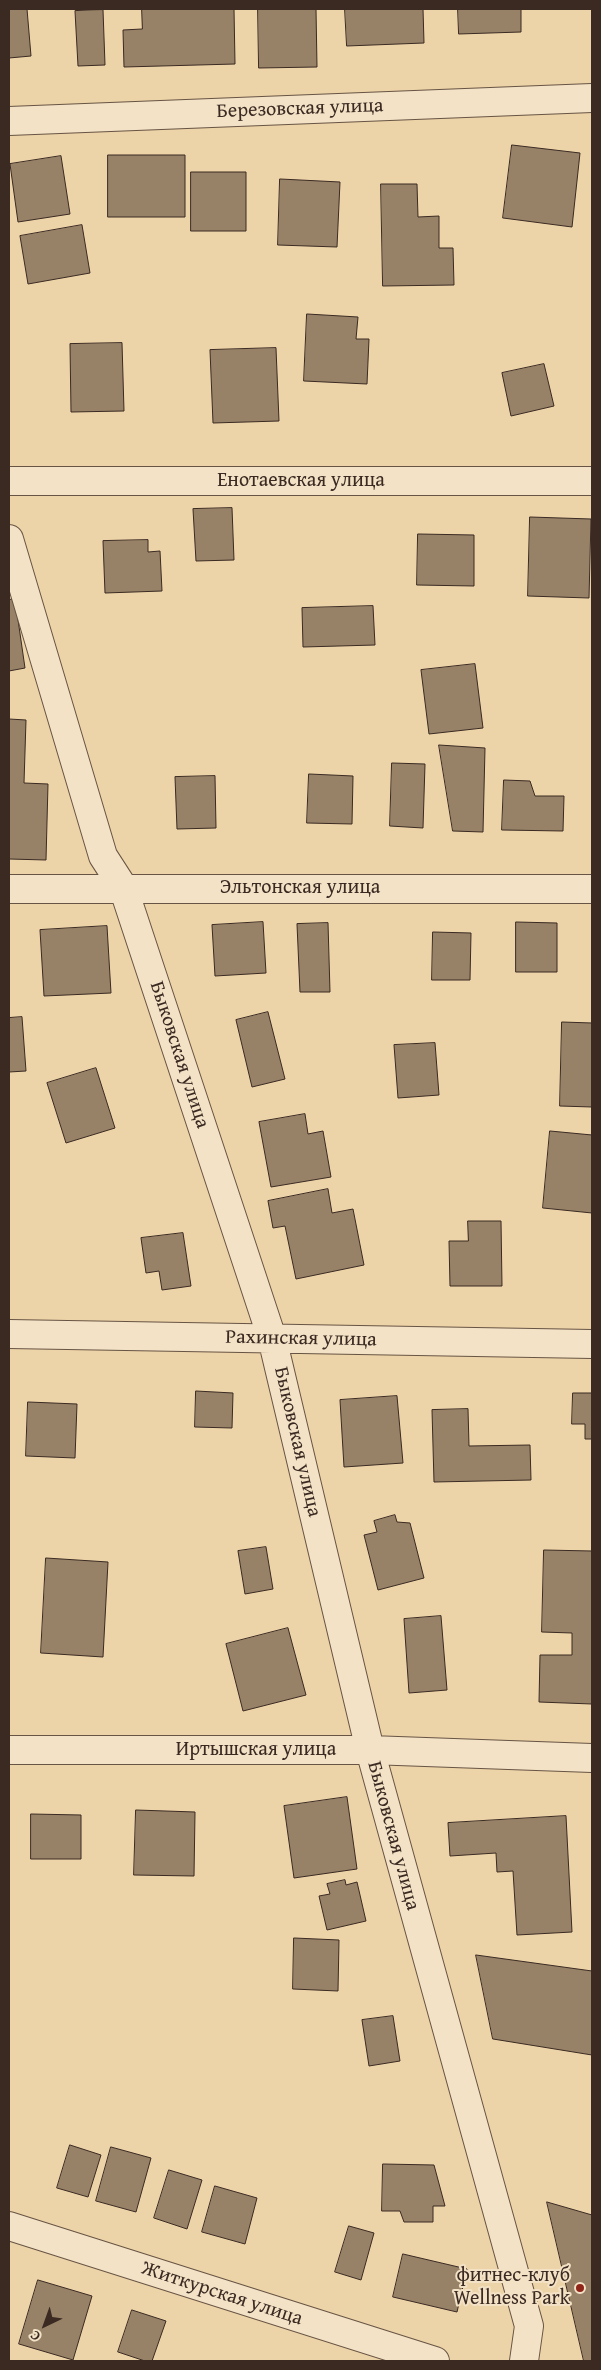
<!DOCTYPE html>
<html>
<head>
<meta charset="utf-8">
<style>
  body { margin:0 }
  #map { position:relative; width:601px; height:2370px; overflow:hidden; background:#edd3a8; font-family:"Gentium Book Plus",serif }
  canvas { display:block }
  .frame { position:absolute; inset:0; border:10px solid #3a2a22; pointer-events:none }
  .north { position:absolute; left:20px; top:2300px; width:50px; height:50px; -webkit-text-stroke:4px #f3e2c6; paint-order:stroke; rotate:222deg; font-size:14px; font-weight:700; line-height:20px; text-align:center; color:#3a2a22 }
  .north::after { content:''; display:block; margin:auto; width:18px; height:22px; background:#3a2a22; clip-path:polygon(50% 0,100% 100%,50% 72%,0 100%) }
</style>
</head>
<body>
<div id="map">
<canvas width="601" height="2370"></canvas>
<div class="frame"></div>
<div class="north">С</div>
</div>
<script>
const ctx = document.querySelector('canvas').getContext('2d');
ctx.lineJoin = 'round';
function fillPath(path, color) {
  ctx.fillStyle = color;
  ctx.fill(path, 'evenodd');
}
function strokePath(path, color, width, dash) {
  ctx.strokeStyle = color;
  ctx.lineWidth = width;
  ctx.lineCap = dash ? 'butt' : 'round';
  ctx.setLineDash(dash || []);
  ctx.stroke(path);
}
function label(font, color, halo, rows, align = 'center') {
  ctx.font = font + ' "Gentium Book Plus",serif';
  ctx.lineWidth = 4;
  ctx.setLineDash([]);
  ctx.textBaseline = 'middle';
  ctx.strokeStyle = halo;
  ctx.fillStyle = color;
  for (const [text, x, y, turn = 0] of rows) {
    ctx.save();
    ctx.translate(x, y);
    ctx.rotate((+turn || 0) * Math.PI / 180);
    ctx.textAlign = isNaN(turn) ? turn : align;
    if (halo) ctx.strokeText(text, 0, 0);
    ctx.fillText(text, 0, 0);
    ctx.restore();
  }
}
const building = new Path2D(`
  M9 9H27L31 56 9 58Z
  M142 9H234L235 64 124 67 123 30 142 29Z
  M258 9H316L317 67 259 68Z
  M345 9H423L424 43 347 46Z
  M458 9H521V32L459 34Z
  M103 10 105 65 78 66 75 11Z
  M512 145 580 153 572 227 503 218Z
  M108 155H185V217H108Z
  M61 156 70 214 18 222 10 164Z
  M191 172H246V231H191Z
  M280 179 340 182 337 247 278 245Z
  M381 184H417L418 217 439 216V248H453L454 285 383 286Z
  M82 225 90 273 28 284 20 236Z
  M307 314 358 317 356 339H369L367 384 304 381Z
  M122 343 124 411 71 412 70 344Z
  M276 348 279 421 213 423 210 350Z
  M544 364 554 406 511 416 502 373Z
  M232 508 234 560 196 561 193 509Z
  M530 517 591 519 589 598 528 596Z
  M418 534 474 535V586L417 585Z
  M148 540V552L160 551 162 591 105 593 103 541Z
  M15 599 25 668 9 671V600Z
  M373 606 375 645 303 647 302 608Z
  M475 664 483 728 429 734 421 670Z
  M9 719 26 720 24 783 48 784 46 860 9 859Z
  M439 745 485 748 483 832 453 831Z
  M392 763 425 764 423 828 390 826Z
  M309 774 353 776 352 824 307 823Z
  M215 776 216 828 177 829 175 777Z
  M504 780 530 781 535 796H564L563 831 502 830Z
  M263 922 266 973 215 976 212 925Z
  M516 922 557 923V972H516Z
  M328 923 330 992H300L297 924Z
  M107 926 111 993 44 996 40 930Z
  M433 932 471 933 470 980H432Z
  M268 1012 285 1079 252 1087 236 1020Z
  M22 1017 26 1071 9 1072V1018Z
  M562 1022 592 1023V1107L560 1106Z
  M435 1043 439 1095 398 1098 394 1045Z
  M96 1068 115 1128 66 1143 47 1083Z
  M305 1114 308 1134 323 1131 331 1177 271 1187 259 1122Z
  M550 1131 592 1135V1213L543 1208Z
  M328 1189 332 1213 353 1209 364 1265 296 1279 285 1226 273 1228 268 1201Z
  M468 1221H501L502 1286H450L449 1241H468Z
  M183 1233 191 1286 162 1290 159 1271 146 1273 141 1238Z
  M196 1391 233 1393 232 1428 195 1427Z
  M573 1393H592V1439H585V1424H572Z
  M397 1396 403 1463 344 1467 340 1400Z
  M28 1402 77 1404 75 1458 26 1456Z
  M468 1409 469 1446 530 1445 531 1480 434 1482 432 1410Z
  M395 1515 397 1522 410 1523 424 1578 378 1590 364 1535 377 1532 374 1521Z
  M266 1547 273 1589 245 1594 238 1551Z
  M544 1550 592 1551V1704L539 1702 540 1655H572V1633L542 1632Z
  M46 1558 108 1562 103 1657 41 1653Z
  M441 1616 447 1690 409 1693 404 1619Z
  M288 1628 306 1695 243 1711 226 1644Z
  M347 1797 357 1869 294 1878 284 1806Z
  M136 1810 195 1812 194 1876 134 1875Z
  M31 1814 81 1815V1859H31Z
  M566 1816 572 1932 517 1935 513 1871 497 1872 496 1853 450 1856 448 1823Z
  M345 1880 346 1885 357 1882 366 1921 327 1930 319 1896 330 1894 327 1884Z
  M294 1938 339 1940 338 1991 293 1989Z
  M476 1955 592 1971V2055L493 2039Z
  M393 2016 400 2061 369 2066 362 2020Z
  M70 2145 101 2155 88 2197 57 2188Z
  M111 2147 151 2158 136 2212 96 2201Z
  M383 2164 434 2165 445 2206H433V2222H404L400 2211H382Z
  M169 2170 202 2180 187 2229 154 2218Z
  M215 2186 257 2198 245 2244 202 2232Z
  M547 2202 592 2215V2361H584Z
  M349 2226 374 2233 361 2280 335 2272Z
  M403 2254 467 2269 457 2312 393 2297Z
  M38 2280 92 2296 73 2360 19 2344Z
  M132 2310 166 2321 152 2361H145L118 2352Z`);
fillPath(building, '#978268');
strokePath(building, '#3a2a22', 1);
const street = new Path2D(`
  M9 121 592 98
  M9 481H592
  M9 539 103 856 123 887 272 1338 370 1750 529 2326 524 2361
  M9 889H592
  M9 1334 592 1344
  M9 1750H370L592 1758
  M9 2226 435 2361`);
strokePath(street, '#675444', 30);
strokePath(street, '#f3e2c6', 28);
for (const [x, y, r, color] of [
  [580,2288,5,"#8f2418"]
]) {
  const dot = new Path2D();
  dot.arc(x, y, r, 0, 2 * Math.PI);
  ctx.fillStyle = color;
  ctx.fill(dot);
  strokePath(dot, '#f3e2c6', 2);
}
label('20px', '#3a2a22', '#f3e2c6', [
  ["Березовская улица",300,109,-2],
  ["Енотаевская улица",301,481],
  ["Эльтонская улица",300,888],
  ["Быковская улица",179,1055,72],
  ["Рахинская улица",301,1339,1],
  ["Быковская улица",297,1442,77],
  ["Иртышская улица",256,1750],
  ["Быковская улица",393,1836,75],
  ["Житкурская улица",222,2294,18]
]);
label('20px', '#3a2a22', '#f3e2c6', [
  ["фитнес-клуб",570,2276],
  ["Wellness Park",570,2299]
], 'right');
</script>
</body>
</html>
